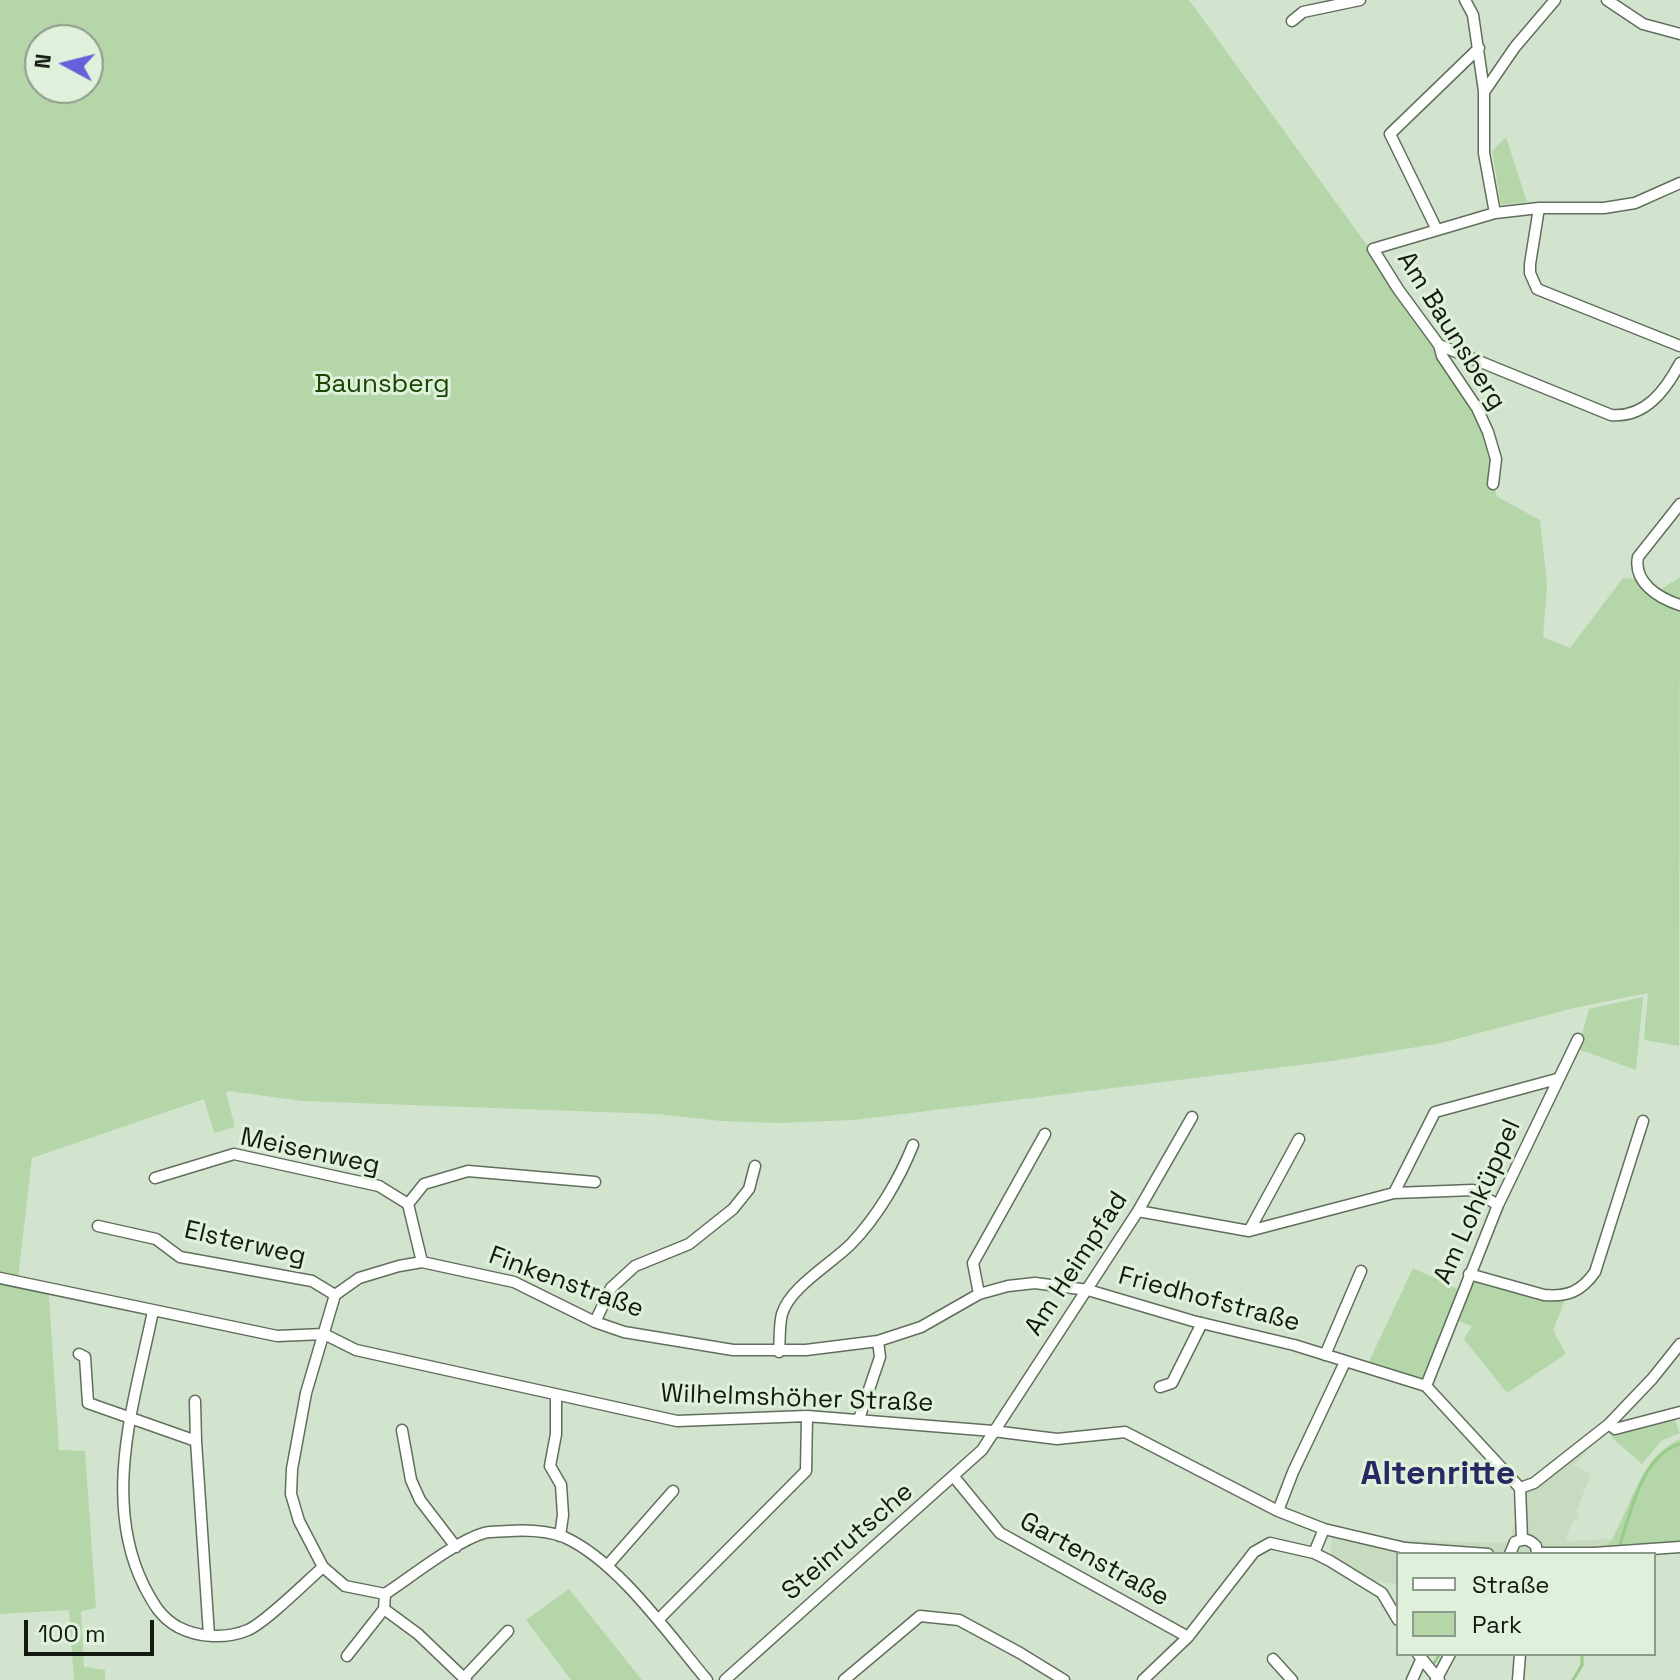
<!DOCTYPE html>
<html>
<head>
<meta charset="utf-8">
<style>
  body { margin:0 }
  #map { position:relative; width:1680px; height:1680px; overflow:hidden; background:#d3e4ce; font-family:"Space Grotesk",sans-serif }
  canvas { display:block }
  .legend { position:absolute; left:1396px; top:1552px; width:260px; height:104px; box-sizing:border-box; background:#e0f1db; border:2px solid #8e9b8b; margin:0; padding:10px 14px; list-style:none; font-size:24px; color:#141a12 }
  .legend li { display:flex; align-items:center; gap:16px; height:40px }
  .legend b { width:40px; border:2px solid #8e9b8b }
  .north { position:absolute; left:24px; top:24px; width:80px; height:80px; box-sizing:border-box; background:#e0f1db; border:2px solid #8e9b8b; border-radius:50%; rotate:277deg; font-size:22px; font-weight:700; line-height:32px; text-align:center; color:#141a12 }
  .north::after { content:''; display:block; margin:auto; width:28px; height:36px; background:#6461da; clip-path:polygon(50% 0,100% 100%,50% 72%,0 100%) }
  .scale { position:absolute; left:24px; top:1620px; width:130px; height:36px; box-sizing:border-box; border:4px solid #141a12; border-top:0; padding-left:10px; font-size:24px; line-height:28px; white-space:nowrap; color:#141a12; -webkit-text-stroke:6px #e0f1db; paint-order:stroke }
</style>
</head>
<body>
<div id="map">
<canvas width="1680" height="1680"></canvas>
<ul class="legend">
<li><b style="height:10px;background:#fff"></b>Straße</li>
<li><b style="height:22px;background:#b4d6a9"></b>Park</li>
</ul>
<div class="north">N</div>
<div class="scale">100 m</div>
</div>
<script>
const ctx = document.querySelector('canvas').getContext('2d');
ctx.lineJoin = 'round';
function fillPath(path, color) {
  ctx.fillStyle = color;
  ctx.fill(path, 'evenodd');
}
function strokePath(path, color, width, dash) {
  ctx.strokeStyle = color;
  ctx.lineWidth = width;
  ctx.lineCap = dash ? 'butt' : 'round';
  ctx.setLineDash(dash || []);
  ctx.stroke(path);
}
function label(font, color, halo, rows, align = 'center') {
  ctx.font = font + ' "Space Grotesk",sans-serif';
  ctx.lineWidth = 6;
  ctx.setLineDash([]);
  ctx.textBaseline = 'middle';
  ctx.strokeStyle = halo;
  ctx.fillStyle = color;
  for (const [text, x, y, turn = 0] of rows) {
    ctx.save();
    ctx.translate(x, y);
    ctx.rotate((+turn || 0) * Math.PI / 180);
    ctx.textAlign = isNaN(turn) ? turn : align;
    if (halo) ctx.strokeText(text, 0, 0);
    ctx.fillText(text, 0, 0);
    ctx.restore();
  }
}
fillPath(new Path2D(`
  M1592 1448 1573 1465 1591 1474 1576 1512 1579 1514 1577 1520H1573L1565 1541 1609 1539 1619 1554H1398V1584L1367 1580 1330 1555 1333 1528 1396 1540 1505 1543 1510 1539 1525 1488 1558 1465Z`), '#c6dbbf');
fillPath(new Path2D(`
  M0 0H1189L1454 365 1495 459 1496 496 1540 520 1547 585 1543 637 1570 648 1623 578 1634 579 1652 595 1680 577 1679 1046 1644 1040 1648 993 1574 1008 1441 1043 1332 1061 854 1120 779 1123 721 1121 657 1114 302 1101 229 1091 226 1093 235 1127 214 1133 204 1099 32 1158 18 1278 0 1275ZM40 40H88V88H40Z
  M1506 137 1527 202 1501 205 1492 151Z
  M1643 997 1636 1070 1578 1049 1589 1009Z
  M1413 1268 1462 1291 1469 1274 1566 1297 1553 1330 1566 1354 1507 1393 1464 1339 1472 1326 1452 1319 1426 1386 1366 1368Z
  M0 1278 51 1284 49 1296 59 1450 85 1451 96 1608 81 1611 84 1667 105 1670V1680H74L69 1610 0 1614Z
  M1674 1418 1680 1433 1661 1441 1642 1464 1610 1436Z
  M1680 1439V1547L1603 1552C1632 1516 1634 1460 1680 1439Z
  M569 1589 642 1680H571L526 1620Z`), '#b4d6a9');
strokePath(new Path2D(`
  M1619 1547C1631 1513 1641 1456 1680 1444
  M1432 1666 1440 1654
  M1573 1680 1582 1665V1654`), '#98cb88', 3);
const street = new Path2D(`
  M1465 0 1473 15 1484 91
  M1607 0 1643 24 1680 34
  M1292 21 1303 12 1360 0
  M1539 208 1530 264V273L1537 289 1680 346
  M1495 213 1484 153V92L1515 47 1555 0
  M1437 230 1390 134 1479 48
  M1439 345 1611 415C1645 418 1665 391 1680 363
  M1493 484 1496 459 1488 432 1477 408 1442 356 1439 345 1398 289 1373 249 1495 213 1539 208H1604L1635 203 1680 183
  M1680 504 1638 557C1633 582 1658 598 1680 605
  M155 1178 234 1154 379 1186 408 1204
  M1394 1193 1435 1112 1557 1079
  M1138 1211 1249 1231 1394 1193 1473 1190 1498 1205
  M98 1226 156 1239 180 1257 312 1281 335 1295
  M1249 1231 1299 1139
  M422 1262 408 1204 424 1184 468 1171 595 1182
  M1469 1274 1544 1295C1567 1297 1581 1292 1595 1272L1643 1121
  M0 1278 277 1336 324 1334 356 1350 677 1421 807 1416 993 1431 1057 1439 1125 1432 1278 1511 1324 1529 1405 1548 1488 1554
  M979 1294 973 1263 1045 1134
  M153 1311C135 1400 101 1499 144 1586 153 1603 160 1617 178 1627 199 1638 226 1639 248 1630 266 1622 306 1582 323 1567
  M595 1322 611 1288 635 1266 689 1244 733 1209 749 1189 755 1166
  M779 1352C780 1340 779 1325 782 1314 790 1287 831 1264 851 1244 877 1217 899 1180 913 1145
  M79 1354 85 1357 88 1403 196 1441 209 1635
  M1325 1355 1361 1271
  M1426 1386 1498 1205 1578 1039
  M1160 1387 1172 1383 1202 1323
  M556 1396V1434L550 1466 561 1485 563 1515 560 1536
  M195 1401 196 1441
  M859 1419 880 1357 878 1341
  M1609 1424 1615 1429 1680 1412
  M402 1430 411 1480 420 1500 456 1547
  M954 1477 1000 1533 1188 1637
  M1520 1488 1534 1483 1609 1424 1652 1379 1680 1344
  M1520 1488 1522 1539
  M1278 1511 1293 1472 1345 1362
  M1314 1553 1324 1529
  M1537 1553H1594L1680 1547
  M1510 1554 1515 1542C1525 1538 1529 1539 1536 1546L1537 1554
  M607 1566 673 1491
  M385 1594 384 1609 418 1634 466 1680
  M658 1620 806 1471 807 1416
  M1418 1654 1439 1680
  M347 1656 384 1609
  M1273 1659 1292 1680
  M464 1678 508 1631
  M707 1680C669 1635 618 1561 564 1537 548 1531 526 1530 509 1531 501 1532 492 1531 484 1533 456 1541 411 1577 385 1594L345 1586 323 1567 299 1521 291 1494 292 1469 306 1393 335 1295 359 1278 399 1266 422 1262 514 1282 595 1322 624 1332 733 1350H806L878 1341 921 1327 979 1294 1008 1286 1035 1283 1088 1290 1193 1321 1294 1345 1426 1386 1520 1488
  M725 1680 982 1450 1138 1211 1192 1117
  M844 1680 920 1616 959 1620 1020 1653 1064 1680
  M1143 1680 1188 1637 1254 1552 1270 1543 1314 1553 1330 1561 1382 1593 1398 1620
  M1412 1680 1421 1660
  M1436 1680 1450 1654
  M1518 1680 1520 1654`);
strokePath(street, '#606f5c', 13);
strokePath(street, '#fff', 10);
label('26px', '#141a12', '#e0f1db', [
  ["Am Baunsberg",1451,331,58],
  ["Meisenweg",310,1152,12],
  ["Am Lohküppel",1478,1202,-66],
  ["Elsterweg",245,1244,13],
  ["Am Heimpfad",1077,1264,-57],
  ["Finkenstraße",566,1283,20],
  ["Friedhofstraße",1209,1300,15],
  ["Wilhelmshöher Straße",797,1399,2],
  ["Steinrutsche",848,1542,-41],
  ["Gartenstraße",1094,1560,29]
]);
label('26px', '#164600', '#e0f1db', [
  ["Baunsberg",382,385]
]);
label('bold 34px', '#2a2862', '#e0f1db', [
  ["Altenritte",1438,1475]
]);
</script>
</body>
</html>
